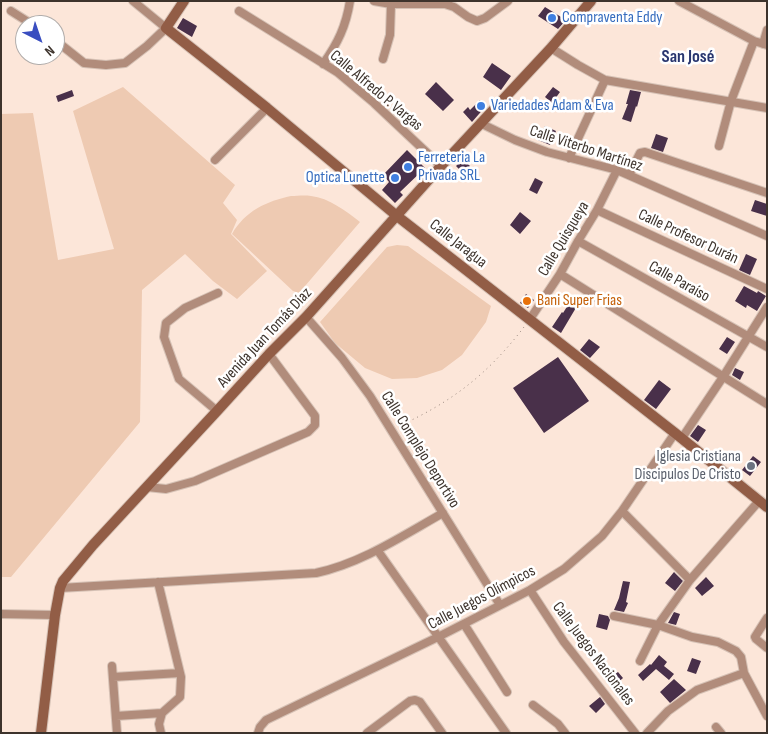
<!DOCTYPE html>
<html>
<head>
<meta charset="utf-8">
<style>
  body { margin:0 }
  #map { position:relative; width:768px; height:734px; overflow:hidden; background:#fce6d9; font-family:"Sofia Sans Condensed",sans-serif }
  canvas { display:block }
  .frame { position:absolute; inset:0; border:2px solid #3d332c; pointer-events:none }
  .north { position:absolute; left:15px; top:15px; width:50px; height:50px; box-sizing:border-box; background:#fff; border:1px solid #b1adab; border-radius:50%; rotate:139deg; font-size:14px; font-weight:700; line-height:20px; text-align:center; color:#3d332c }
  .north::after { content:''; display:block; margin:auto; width:18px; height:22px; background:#3a4ec0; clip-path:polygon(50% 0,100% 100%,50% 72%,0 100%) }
</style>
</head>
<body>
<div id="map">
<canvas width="768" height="734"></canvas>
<div class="frame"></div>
<div class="north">N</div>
</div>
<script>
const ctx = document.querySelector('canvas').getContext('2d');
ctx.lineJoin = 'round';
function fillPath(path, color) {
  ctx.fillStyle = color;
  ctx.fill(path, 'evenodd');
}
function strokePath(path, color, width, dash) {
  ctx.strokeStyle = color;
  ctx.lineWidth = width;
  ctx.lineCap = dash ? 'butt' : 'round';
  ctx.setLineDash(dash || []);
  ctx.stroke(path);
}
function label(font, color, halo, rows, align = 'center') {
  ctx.font = font + ' "Sofia Sans Condensed",sans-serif';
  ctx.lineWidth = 5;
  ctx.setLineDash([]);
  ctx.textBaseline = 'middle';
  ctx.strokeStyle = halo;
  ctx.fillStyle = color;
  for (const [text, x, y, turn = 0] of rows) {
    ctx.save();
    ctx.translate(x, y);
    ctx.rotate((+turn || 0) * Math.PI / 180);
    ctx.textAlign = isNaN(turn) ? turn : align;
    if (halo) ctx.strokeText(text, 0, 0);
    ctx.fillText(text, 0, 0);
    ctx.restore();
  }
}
fillPath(new Path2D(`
  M123 87 235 185 223 203 237 220 231 234 267 271 237 299 213 281 185 254 142 290 140 422 11 577H1V114L33 113 58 260 114 249 73 111Z
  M291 196C297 196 304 195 311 196 329 198 346 211 360 222L299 293 293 291 232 234C245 211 267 201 291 196Z
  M397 245 408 246 491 306 486 322 462 355 442 370 417 378 392 379 365 368 335 343 320 322 387 247Z`), '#eecab2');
fillPath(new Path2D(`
  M545 7 566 20 558 29 538 16Z
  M183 18 197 26 192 37 177 28Z
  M492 63 511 76 501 90 483 77Z
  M436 82 454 100 443 111 425 94Z
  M553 87 560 92 552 103 545 97Z
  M72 90 74 96 58 102 56 96Z
  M630 90 641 92 637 107 636 106 631 122 622 119 628 104H626Z
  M480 100 486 106 472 122 463 112 468 107 470 110Z
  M545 126 556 131 550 145 538 140Z
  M656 134 668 138 663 152 651 148Z
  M407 150 425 168 400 192 403 195 395 203 382 190 389 182 383 175Z
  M463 159 470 166 463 173 456 166Z
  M535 178 543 182 537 194 529 190Z
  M755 200 767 204V216L751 211Z
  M520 212 531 221 520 234 510 225Z
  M746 254 757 259 750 275 739 270Z
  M744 286 757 293 758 291 766 296 757 311 747 305 746 308 735 301Z
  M526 294 534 300 528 308 520 303Z
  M573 297 580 301 561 333 552 327 562 312 563 313Z
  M727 337 735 342 727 354 719 349Z
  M589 339 600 347 590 358 580 350Z
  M558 357 589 401 544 433 513 388Z
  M735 368 744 372 740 380 732 375Z
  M659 380 671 389 656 409 644 400Z
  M698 425 706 430 698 442 690 436Z
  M753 456 761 462 750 476 742 470Z
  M674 572 683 581 675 591 665 583Z
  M706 577 714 586 702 596 695 588Z
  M623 581 630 582 626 602 628 603 624 612 614 610 619 598Z
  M674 612 680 614 676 625 668 623Z
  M599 614 608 616 610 620 607 630 596 627Z
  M659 655 667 662 664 666 674 674 669 680 656 669 643 681 638 675 650 664 651 665Z
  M692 658 701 661 696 674 687 671Z
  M612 669 615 674 618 672 623 678 615 685 606 673Z
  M674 679 686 690 670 703 660 692Z
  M600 697 605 704 596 713 589 706Z`), '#49304a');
const street = new Path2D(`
  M374 1 391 4H445L454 7 468 17 477 21 485 18 508 1
  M679 1 754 41 767 45
  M11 11 33 25
  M239 11 337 72 374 103 441 166
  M55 40 84 63 106 65 125 63 147 46 166 28 133 1
  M763 44 767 30
  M551 48 578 65 605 80 767 108
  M383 59 390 35 391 4
  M323 64C338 43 346 26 350 1
  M480 123 515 140 547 152 617 170 767 236
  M719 146 731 101 754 41
  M569 158 605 80
  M215 160 267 108
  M629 175 640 153 645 152 767 193
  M597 210 767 289
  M578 241 767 347
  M560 274 767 404
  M306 317 342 358 370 396 500 605
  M530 319 560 274 578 241 597 210 617 170
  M217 411 179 379 164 337 166 323 185 308 218 293
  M682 438 723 377 767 307
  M147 487 166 489 195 481 308 432 315 425V416L269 354
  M622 511 690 580 759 501
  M378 551 506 733
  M158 582 181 677 180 697 162 713 159 724 161 733
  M60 588 316 573C362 563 402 536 443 513
  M530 590 564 642 635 733
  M1 614 55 615
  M614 616 658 625 692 637 718 642 736 651 741 657 744 673 697 690 668 711 647 733
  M767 618 755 637 756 639 767 648
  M464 624 507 692
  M640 661 658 625 690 580
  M112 666 117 733
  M744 673 767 716
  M113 677 180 673
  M533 705 558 724 565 733
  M116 716 162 713
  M716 727 721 733
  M258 733 260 727 266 720 438 637 530 590 564 569 602 536 622 511 675 433
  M367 733 410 701 415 700 420 702 442 733`);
const secondary = new Path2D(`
  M184 1 166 28 267 108 397 216 675 433 767 507
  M41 733 55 615 60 588 63 581 93 545 217 411 269 354 306 317 441 166 551 48 591 1`);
strokePath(street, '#d6c2b6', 10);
strokePath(secondary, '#d6c2b6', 12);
strokePath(new Path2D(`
  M399 426C452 402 488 374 524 327`), '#97877e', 1, [1, 4]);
strokePath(street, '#b18c7b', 8);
strokePath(secondary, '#925d46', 10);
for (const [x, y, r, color] of [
  [552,18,5,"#3f7fe0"],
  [481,106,5,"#3f7fe0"],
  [408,167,5,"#3f7fe0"],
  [395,178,5,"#3f7fe0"],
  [527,301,5,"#e8710a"],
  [751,466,5,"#6b7280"]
]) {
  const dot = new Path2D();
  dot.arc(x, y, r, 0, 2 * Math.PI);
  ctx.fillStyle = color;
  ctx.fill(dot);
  strokePath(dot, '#fff', 2);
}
label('16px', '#366cbe', '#fff', [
  ["Compraventa Eddy",562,18],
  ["Variedades Adam & Eva",491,106],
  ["Ferreteria La",418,158],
  ["Privada SRL",418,176],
  ["Optica Lunette",385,178,"right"]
], 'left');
label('16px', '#3d332c', '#fff', [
  ["Calle Alfredo P. Vargas",376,91,40],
  ["Calle Viterbo Martínez",586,149,18],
  ["Calle Profesor Durán",688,237,25],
  ["Calle Quisqueya",564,239,-59],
  ["Calle Jaragua",458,244,38],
  ["Calle Paraíso",679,282,29],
  ["Avenida Juan Tomás Díaz",265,338,-47],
  ["Calle Complejo Deportivo",420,450,58],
  ["Calle Juegos Olímpicos",482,598,-28],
  ["Calle Juegos Nacionales",593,654,53]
]);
label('16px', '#c56008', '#fff', [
  ["Bani Super Frias",537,301]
], 'left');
label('16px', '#5b616d', '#fff', [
  ["Iglesia Cristiana",741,457],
  ["Discipulos De Cristo",741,475]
], 'right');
label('bold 18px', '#29366f', '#fff', [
  ["San José",688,57]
]);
</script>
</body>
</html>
